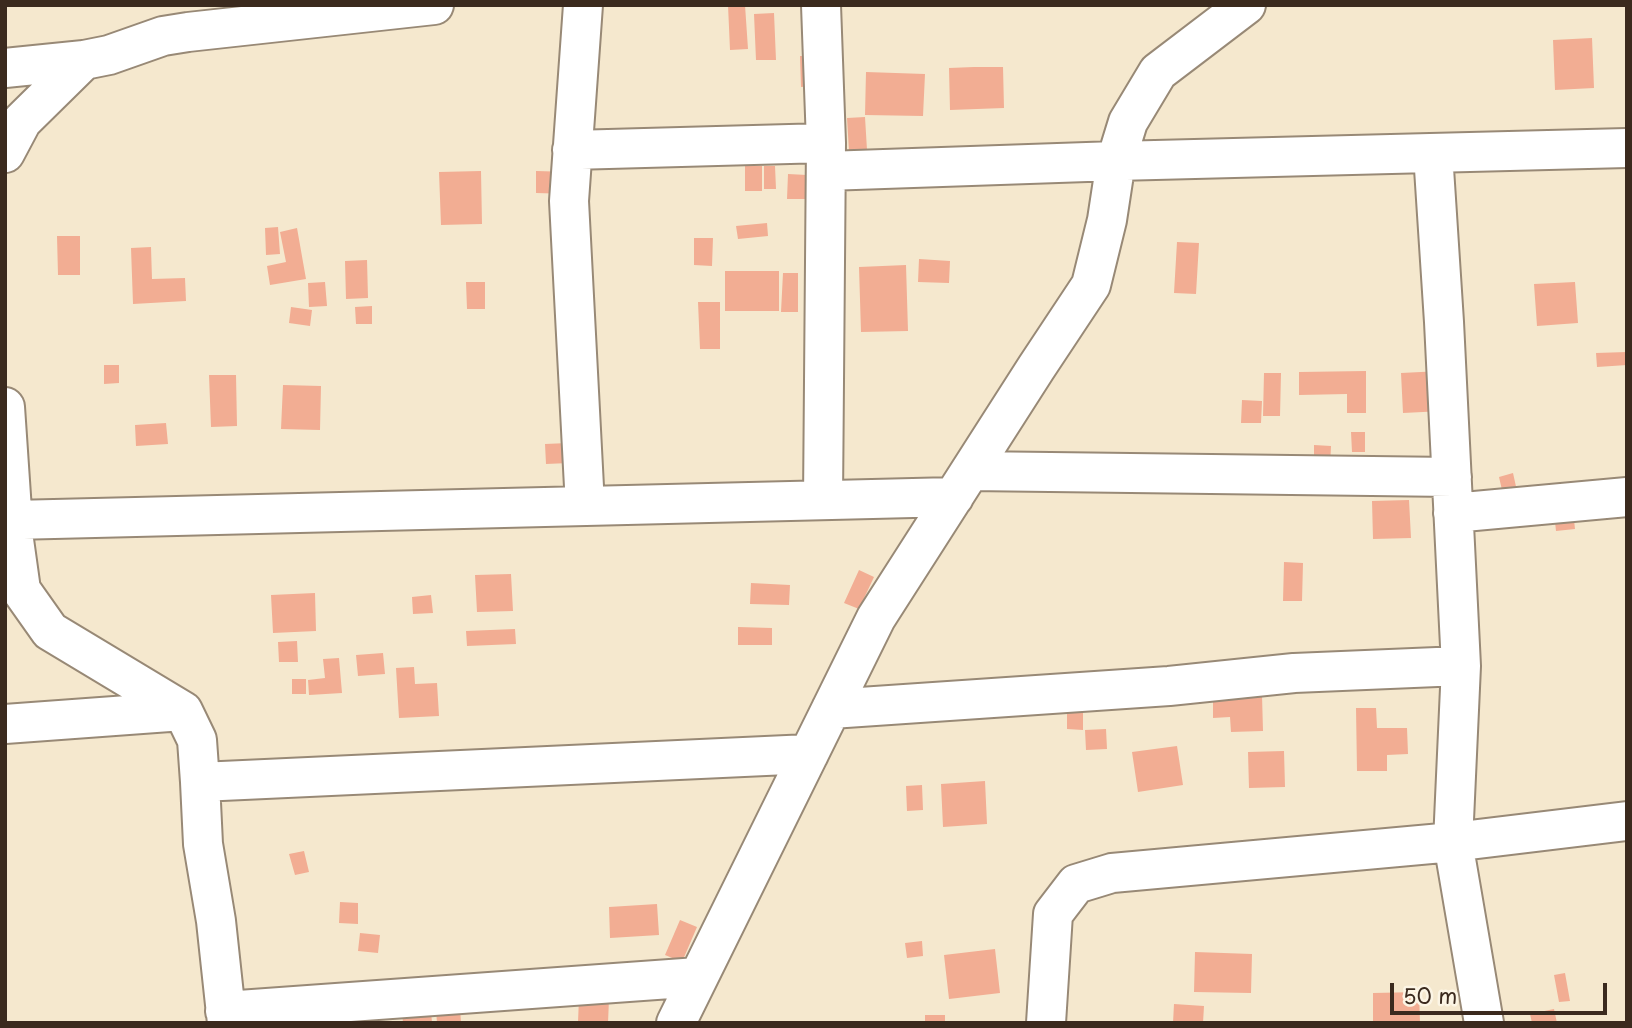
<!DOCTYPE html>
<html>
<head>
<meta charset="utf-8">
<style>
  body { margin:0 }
  #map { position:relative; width:1632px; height:1028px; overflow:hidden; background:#f5e8ce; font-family:"Playpen Sans",sans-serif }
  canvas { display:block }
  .frame { position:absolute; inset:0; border:7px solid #3b2a1e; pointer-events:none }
  .scale { position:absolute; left:1390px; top:983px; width:217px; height:32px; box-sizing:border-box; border:4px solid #3b2a1e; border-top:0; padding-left:9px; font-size:21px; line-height:24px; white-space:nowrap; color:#3b2a1e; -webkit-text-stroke:5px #fcf5e5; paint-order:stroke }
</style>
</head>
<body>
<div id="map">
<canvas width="1632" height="1028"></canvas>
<div class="frame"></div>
<div class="scale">50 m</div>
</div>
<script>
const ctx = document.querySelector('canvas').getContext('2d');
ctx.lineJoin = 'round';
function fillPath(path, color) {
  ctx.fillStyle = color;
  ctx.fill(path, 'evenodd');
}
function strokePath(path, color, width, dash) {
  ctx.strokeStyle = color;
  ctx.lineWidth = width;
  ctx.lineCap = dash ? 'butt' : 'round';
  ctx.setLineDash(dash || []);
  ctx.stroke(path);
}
fillPath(new Path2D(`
  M728 5H745L748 49 730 50Z
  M774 13 776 60H756L754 14Z
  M1592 38 1594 88 1555 90 1553 40Z
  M800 56H818V86L801 87Z
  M974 67H1003L1004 108 950 110 949 68Z
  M866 72 925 74 923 116 865 115Z
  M865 117 867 150 849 151 847 118Z
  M745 166H762V191H745Z
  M764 166H775L776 189H764Z
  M481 171 482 224 441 225 439 172Z
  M536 171 571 172 570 194 536 193Z
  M788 174 807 175 805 199H787Z
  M767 223 768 236 738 239 736 226Z
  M278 227 280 254 266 255 265 228Z
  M297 228 306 279 270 285 267 266 286 262 280 232Z
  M57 236H80V275H58Z
  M694 238H713L712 266 694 265Z
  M1177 242 1199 243 1196 294 1174 293Z
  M151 247 152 279 185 278 186 301 133 304 131 248Z
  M919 259 950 261 949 283 918 282Z
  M367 260 368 298 346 299 345 261Z
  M906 265 908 331 861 332 859 267Z
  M725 271H779V311H725Z
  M783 273H798V312H781Z
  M325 282 327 306 309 307 308 283Z
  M466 282H485V309H467Z
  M1575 282 1578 323 1537 326 1534 284Z
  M698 302H720V349H700Z
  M372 306V324H356L355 307Z
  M291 307 312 310 310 326 289 323Z
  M1627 352V365L1597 367 1596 353Z
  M104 365H119V383L104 384Z
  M1366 371V413H1347V394L1299 395V372Z
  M1441 371 1443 411 1403 413 1401 373Z
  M1264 373H1281L1280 416H1263Z
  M209 375H236L237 426 211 427Z
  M283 385 321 386 320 430 281 429Z
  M1242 400 1262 401 1261 423H1241Z
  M166 423 168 444 136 446 135 425Z
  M1351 432H1365V452H1352Z
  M568 443 569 463 546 464 545 444Z
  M1314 445 1331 446 1330 467H1314Z
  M1513 473 1519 500 1505 503 1499 477Z
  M1570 483 1575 529 1556 531 1551 485Z
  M1409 500 1411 538 1373 539 1372 501Z
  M1284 562 1303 563 1302 601H1283Z
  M859 570 874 577 859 609 844 603Z
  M511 574 513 611 477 612 475 575Z
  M751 583 790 585 789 605 750 604Z
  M315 593 316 631 273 633 271 595Z
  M431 595 433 613 413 614 412 597Z
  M738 627 772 628V645H738Z
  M515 629 516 644 467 646 466 631Z
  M297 641 298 662H279L278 642Z
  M383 653 385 674 358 676 356 655Z
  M339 658 342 693 309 695 308 680 325 678 323 659Z
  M414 667 415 684 437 683 439 716 399 718 396 668Z
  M292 679H306V694H292Z
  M1262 695 1263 731 1231 732 1230 717 1213 718V697Z
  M1356 708H1376L1377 728H1407L1408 754 1387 755V771H1357Z
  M1067 712H1083V730L1067 729Z
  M1106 729 1107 749 1086 750 1085 730Z
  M1177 746 1183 785 1138 792 1132 752Z
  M1284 751 1285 787 1249 788 1248 752Z
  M985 781 987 824 943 827 941 784Z
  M922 785 923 810 907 811 906 786Z
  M304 851 309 872 295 875 289 854Z
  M340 902 358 903V924L339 923Z
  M657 904 659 935 610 938 609 907Z
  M680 920 697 927 682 962 665 955Z
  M360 933 380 935 378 953 358 951Z
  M922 941 923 956 907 958 905 943Z
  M995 949 1000 993 949 999 944 955Z
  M1195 952 1252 954 1251 993 1194 992Z
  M1565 973 1570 1001 1559 1002 1554 975Z
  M1419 992 1420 1023H1373V993Z
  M579 998 609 999 608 1023 578 1022Z
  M1174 1004 1204 1006 1203 1023H1173Z
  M460 1008 461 1023H437L436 1010Z
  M1554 1009 1557 1023H1532L1530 1014Z
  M431 1010 432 1023H403L402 1012Z
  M925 1015H945V1023H925Z`), '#f2ad93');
const minor = new Path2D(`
  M583 5 569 201 585 506
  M821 5 826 143 823 500
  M5 68 84 60 109 55 163 36 188 32 434 5
  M572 150 826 143
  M5 153 22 121 84 60
  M1433 153 1444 322 1461 666 1453 842 1484 1023
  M826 171 1116 161 1627 148
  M5 407 14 540 21 590 50 631 183 711 197 740 200 782 809 754
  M970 471 1452 477
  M1453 513 1627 497
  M13 520 954 497
  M831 709 1169 686 1294 673 1461 666
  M5 724 183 711
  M200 782 203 844 216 921 227 1023
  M225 1011 698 977
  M676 1023 876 618 1036 368 1091 285 1107 220 1116 161 1128 122 1158 72 1246 5
  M1046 1023 1053 914 1076 884 1112 873 1453 842 1627 821`);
strokePath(minor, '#988976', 42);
strokePath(minor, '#fff', 38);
</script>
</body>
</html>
